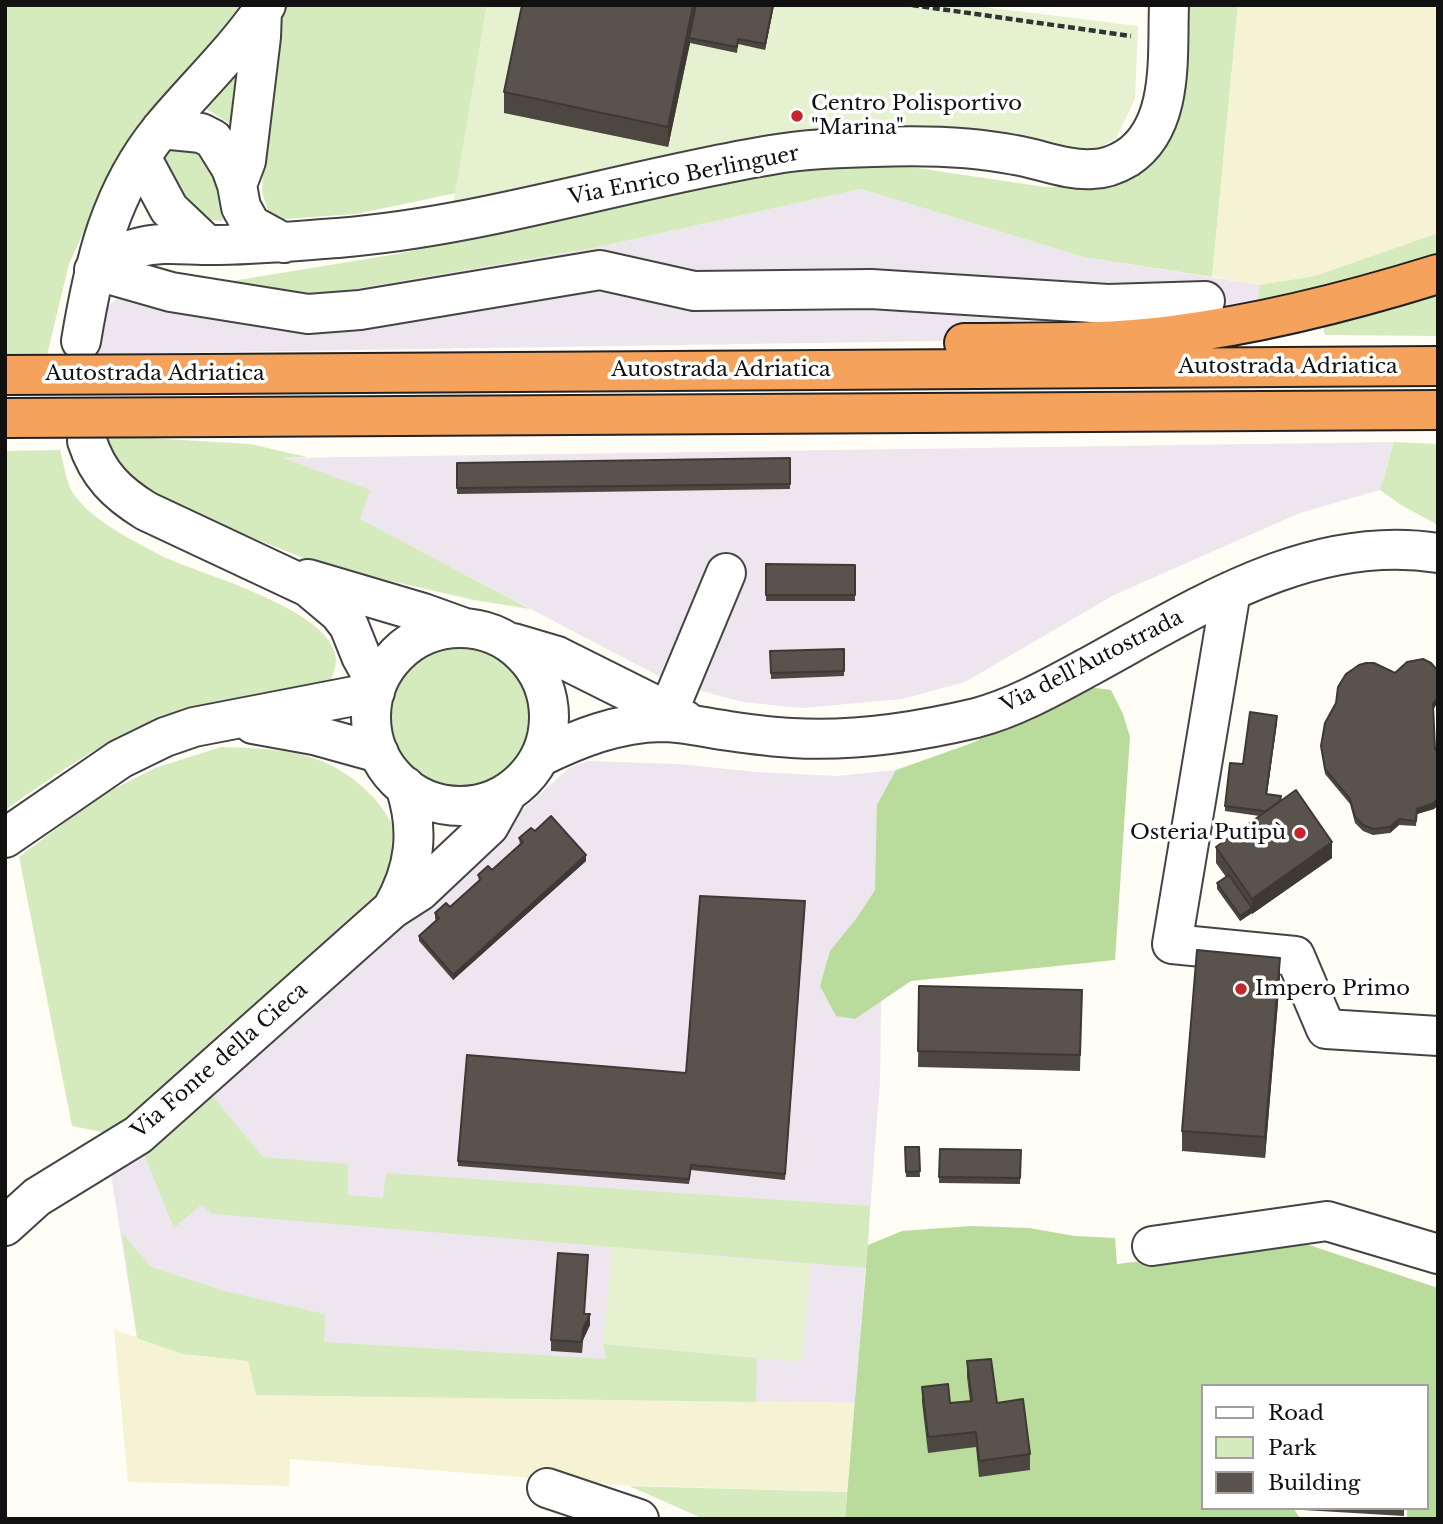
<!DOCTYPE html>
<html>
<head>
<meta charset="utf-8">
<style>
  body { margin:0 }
  #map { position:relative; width:1443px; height:1524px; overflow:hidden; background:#fffdf5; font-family:"Libre Baskerville",serif }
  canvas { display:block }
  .frame { position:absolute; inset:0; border:7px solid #111; pointer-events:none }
  .legend { position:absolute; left:1201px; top:1384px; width:228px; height:126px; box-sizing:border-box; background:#fff; border:2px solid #a0a0a0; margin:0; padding:9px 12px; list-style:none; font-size:21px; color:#111 }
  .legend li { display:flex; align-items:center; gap:14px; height:35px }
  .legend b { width:35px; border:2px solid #a0a0a0 }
</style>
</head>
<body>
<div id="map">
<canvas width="1443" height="1524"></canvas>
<div class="frame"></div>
<ul class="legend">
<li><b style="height:9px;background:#fff"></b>Road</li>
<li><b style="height:19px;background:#d5ebbd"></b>Park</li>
<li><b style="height:19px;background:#5a524d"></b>Building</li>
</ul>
</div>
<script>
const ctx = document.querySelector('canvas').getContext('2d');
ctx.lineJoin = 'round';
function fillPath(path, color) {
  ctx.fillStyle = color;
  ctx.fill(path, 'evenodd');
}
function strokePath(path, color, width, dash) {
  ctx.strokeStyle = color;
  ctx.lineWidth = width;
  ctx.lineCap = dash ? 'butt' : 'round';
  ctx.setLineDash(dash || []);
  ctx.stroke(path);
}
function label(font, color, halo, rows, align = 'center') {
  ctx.font = font + ' "Libre Baskerville",serif';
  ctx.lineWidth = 7;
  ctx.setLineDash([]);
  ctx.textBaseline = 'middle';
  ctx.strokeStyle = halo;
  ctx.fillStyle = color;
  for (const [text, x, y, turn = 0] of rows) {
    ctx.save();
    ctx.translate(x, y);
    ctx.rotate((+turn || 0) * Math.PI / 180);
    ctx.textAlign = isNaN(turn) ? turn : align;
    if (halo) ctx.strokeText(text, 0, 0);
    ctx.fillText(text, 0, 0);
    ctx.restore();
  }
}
fillPath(new Path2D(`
  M861 189 1083 257 1259 285 1257 310 1134 338 96 354 99 314 145 275 232 281 234 295 303 298 594 248Z
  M1394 442 1380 490 1300 513 1114 595 965 682 902 699 802 708 742 702 670 682 359 519 369 490 281 458Z
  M588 761 679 764 756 772 837 776 896 770 881 1004 880 1083 855 1403 256 1395 248 1361 137 1338 111 1174 209 1092 569 768Z`), '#eee6ef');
fillPath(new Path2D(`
  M1238 5H1329L1331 8 1337 5H1438V233L1315 276 1259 285 1212 277Z
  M114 1329 182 1354 248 1361 256 1395 855 1403 847 1492 620 1485 290 1459 289 1486 128 1482Z`), '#f6f3d4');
fillPath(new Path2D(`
  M5 5H240L112 171 69 264 46 359 5 358Z
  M284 5H487L456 193 356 214 271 220 262 192 265 121Z
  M1178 5H1238L1212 277 1083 257 861 189 594 248 303 298 234 296 232 281 403 253 714 181 884 163 1045 187 1112 186 1152 162 1168 141Z
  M235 71V127L202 106Z
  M171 144 208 152 223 221C182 220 176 190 158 158Z
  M1438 233V264L1257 310 1259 285 1315 276Z
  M1438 287V336L1325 335 1323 327 1329 320Z
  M114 436 250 444 307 457 283 458 370 490 360 519 530 609 474 600 321 565 218 524 157 497 123 471 102 437Z
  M1394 442 1438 444V525L1401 505 1380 490Z
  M60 450C64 463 66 485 75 496 95 522 129 538 158 554 196 574 334 608 336 660 336 668 331 679 329 686 267 698 195 704 137 729 90 749 47 781 5 810V451Z
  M390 717a72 72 0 1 1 144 0a72 72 0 1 1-144 0Z
  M221 747C283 749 329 750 374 798 384 810 394 824 397 840 399 852 389 880 386 893L112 1134 72 1126 19 857 100 796 155 768Z
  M209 1092 263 1157 348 1164V1195L383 1198 386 1173 870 1206 867 1268 213 1214 201 1205 174 1228 142 1149Z
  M122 1233 151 1267 224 1291 325 1314 324 1342 606 1359 603 1344 757 1358 756 1402 256 1395 248 1361 182 1354 137 1338Z
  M629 1486 847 1492 845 1519H704Z`), '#d5ebbd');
fillPath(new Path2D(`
  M1089 687 1111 690 1123 714 1130 737 1115 960 911 981 855 1019 836 1016 820 986 830 951 856 919 875 890 877 805 896 770 972 743Z
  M971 1226 1029 1228 1075 1236 1115 1238 1117 1264 1300 1242 1438 1288V1519H1407V1508H1427V1386H1203V1508H1293L1301 1519H845L868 1245 902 1231Z`), '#b9dc9c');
fillPath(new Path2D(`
  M487 5H968L1138 26 1135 99 1116 138 1088 155 896 134 453 204Z
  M613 1247 811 1265 802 1362 603 1344Z`), '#e6f2cf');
const minor = new Path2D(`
  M161 129 201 133 213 139 231 168 237 185 241 207 251 225 284 243
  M141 157 169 209 207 245
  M237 185 246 161 261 37 262 10
  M94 270C107 261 121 252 137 248 161 241 185 245 210 245 253 245 295 241 338 238 485 226 626 179 771 155 805 149 840 148 874 147 921 145 969 146 1015 155 1040 159 1067 171 1093 169 1105 169 1117 164 1127 158 1175 127 1167 55 1169 5
  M94 270 171 292 308 314 360 310 600 270 694 291 871 289 1108 304 1205 301
  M81 341C94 263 110 191 162 128 196 87 236 50 266 5
  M87 441C98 475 117 493 146 511L308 587 339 613 349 626 361 656 377 685
  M308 579 423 613 462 627
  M1231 591 1172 944 1295 956 1326 1029 1438 1036
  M371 717a89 89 0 1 1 178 0a89 89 0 1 1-178 0Z
  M513 643 557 656 685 720
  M668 712 726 573
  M253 724 314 735 379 753
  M540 757C579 738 617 723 661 722 684 722 707 728 729 731 750 734 771 737 792 738 854 742 917 732 976 718 1017 707 1055 685 1092 665 1198 607 1311 533 1438 553
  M5 838 120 759 165 737 194 727 375 692
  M392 909C415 869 420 831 405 786
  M5 1226 37 1197 138 1135 392 909 420 891 489 826 508 792
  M1152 1246 1327 1221 1438 1254
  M547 1488 639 1519`);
const highway = new Path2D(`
  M964 343C1033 342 1104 344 1172 335 1263 324 1351 301 1438 274
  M206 374 1438 366
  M228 417 1438 410`);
strokePath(minor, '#444', 42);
strokePath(highway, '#222', 42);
strokePath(new Path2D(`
  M912 5 1131 36`), '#333', 4.5, [7, 3.5]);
strokePath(minor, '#fff', 38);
strokePath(highway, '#f5a25d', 38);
const highwayBridge = new Path2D(`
  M5 375 206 374
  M5 418 228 417`);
strokePath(highwayBridge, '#222', 42, []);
strokePath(highwayBridge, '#f5a25d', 38);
fillPath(new Path2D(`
  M774 5 765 50 738 44 737 53 690 43 668 147 504 113V92Z
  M790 458V489L457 494V463Z
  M766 564 855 565V601H766Z
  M770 651 844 671V676L771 679Z
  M1395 673 1438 702 1433 709 1435 749 1438 752V805L1434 809 1417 814 1416 826 1399 825 1390 833 1373 835 1363 831 1355 823 1350 804 1325 774 1321 746Z
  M1277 722 1267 794 1281 801 1332 858 1252 914V913L1240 921 1217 889V883L1226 877 1216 863V847L1259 816 1225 811V806L1243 764Z
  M535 831 586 861 453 980 419 941V936L436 920 435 919V913L450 907 479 881 478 875 492 870 520 845 519 838Z
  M805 907 785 1180 691 1170 689 1184 458 1166V1161L686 1073Z
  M1280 978 1265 1158 1182 1151V1131Z
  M919 986 1082 990 1080 1071 918 1067Z
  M905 1147H919L920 1177H906Z
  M940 1149 1021 1150 1020 1184 939 1183Z
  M588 1266 584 1314 590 1325 583 1340 582 1353 551 1351V1340Z
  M967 1361 997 1403 1030 1454V1470L979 1477 976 1447 928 1453 922 1402V1387L950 1403 970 1401 967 1377Z
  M1303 1508H1404V1516L1303 1510Z`), '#4d4742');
fillPath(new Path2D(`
  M693 5H697L689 38 690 43 668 147V127Z
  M773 5H774L765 50V44Z
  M1438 697V702L1433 710V704Z
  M1277 716V722L1266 800V794Z
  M1438 799V805L1434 809 1417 814V809Z
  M1399 819V825L1390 833V827Z
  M1332 842V858L1252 914V899Z
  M586 855V861L453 980V975Z
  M1252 908V913L1240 921V916Z
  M1280 958V978L1265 1158V1137Z
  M590 1314V1325L583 1340 582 1353 583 1329Z`), '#3f3936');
const building = new Path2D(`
  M522 5H693L668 127 504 92Z
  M696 5H773L765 44 738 39 737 47 689 38Z
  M790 458V484L457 488V463Z
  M766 564 855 565V595H766Z
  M844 649V671L771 673 770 651Z
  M1423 659 1431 663 1438 671V697L1433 704 1435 749 1438 752V799L1434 803 1417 809 1416 821 1399 819 1390 827 1373 829 1363 825 1355 817 1350 799 1325 769 1321 746 1325 723 1336 703 1338 687 1346 674 1359 665 1366 663H1374L1395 673 1407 662Z
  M1250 712 1277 716 1266 794 1281 796 1280 801 1264 812V811L1225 806 1230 763 1243 764Z
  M1296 790 1332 842 1252 899 1216 847Z
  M551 816 586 855 453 975 419 936 439 918 435 913 446 903 450 907 481 879 478 875 488 866 492 870 523 842 519 838 531 828 535 831Z
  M1229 875 1252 908 1240 916 1217 883Z
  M700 896 805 901 785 1174 691 1165 689 1179 458 1161 467 1055 686 1073Z
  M1197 950 1280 958 1265 1137 1182 1131Z
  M919 986 1082 990 1080 1055 918 1051Z
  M905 1147H919L920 1171 906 1172Z
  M940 1149 1021 1150 1020 1178 939 1177Z
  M558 1253 588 1255 584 1314H590L583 1329 582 1342 551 1340Z
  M991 1359 997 1403 1023 1399 1030 1454 979 1461 976 1432 928 1437 922 1387 948 1384 950 1403 972 1401 967 1361Z`);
fillPath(building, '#5a524d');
strokePath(building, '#3f3936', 2);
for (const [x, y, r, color] of [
  [797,116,7,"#c4262e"],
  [1300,833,7,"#c4262e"],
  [1241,989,7,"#c4262e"]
]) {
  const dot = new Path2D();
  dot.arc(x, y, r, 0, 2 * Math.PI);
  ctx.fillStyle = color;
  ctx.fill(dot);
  strokePath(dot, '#fff', 2.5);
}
label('21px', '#111', '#fff', [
  ["Centro Polisportivo",811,104],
  ["\"Marina\"",811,128],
  ["Osteria Putipù",1286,833,"right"],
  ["Impero Primo",1255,989]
], 'left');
label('21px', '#111', '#fff', [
  ["Via Enrico Berlinguer",684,176,-11],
  ["Autostrada Adriatica",1288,367],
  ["Autostrada Adriatica",721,370],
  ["Autostrada Adriatica",155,374],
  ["Via dell'Autostrada",1092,662,-27],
  ["Via Fonte della Cieca",220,1061,-41]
]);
</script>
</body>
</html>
